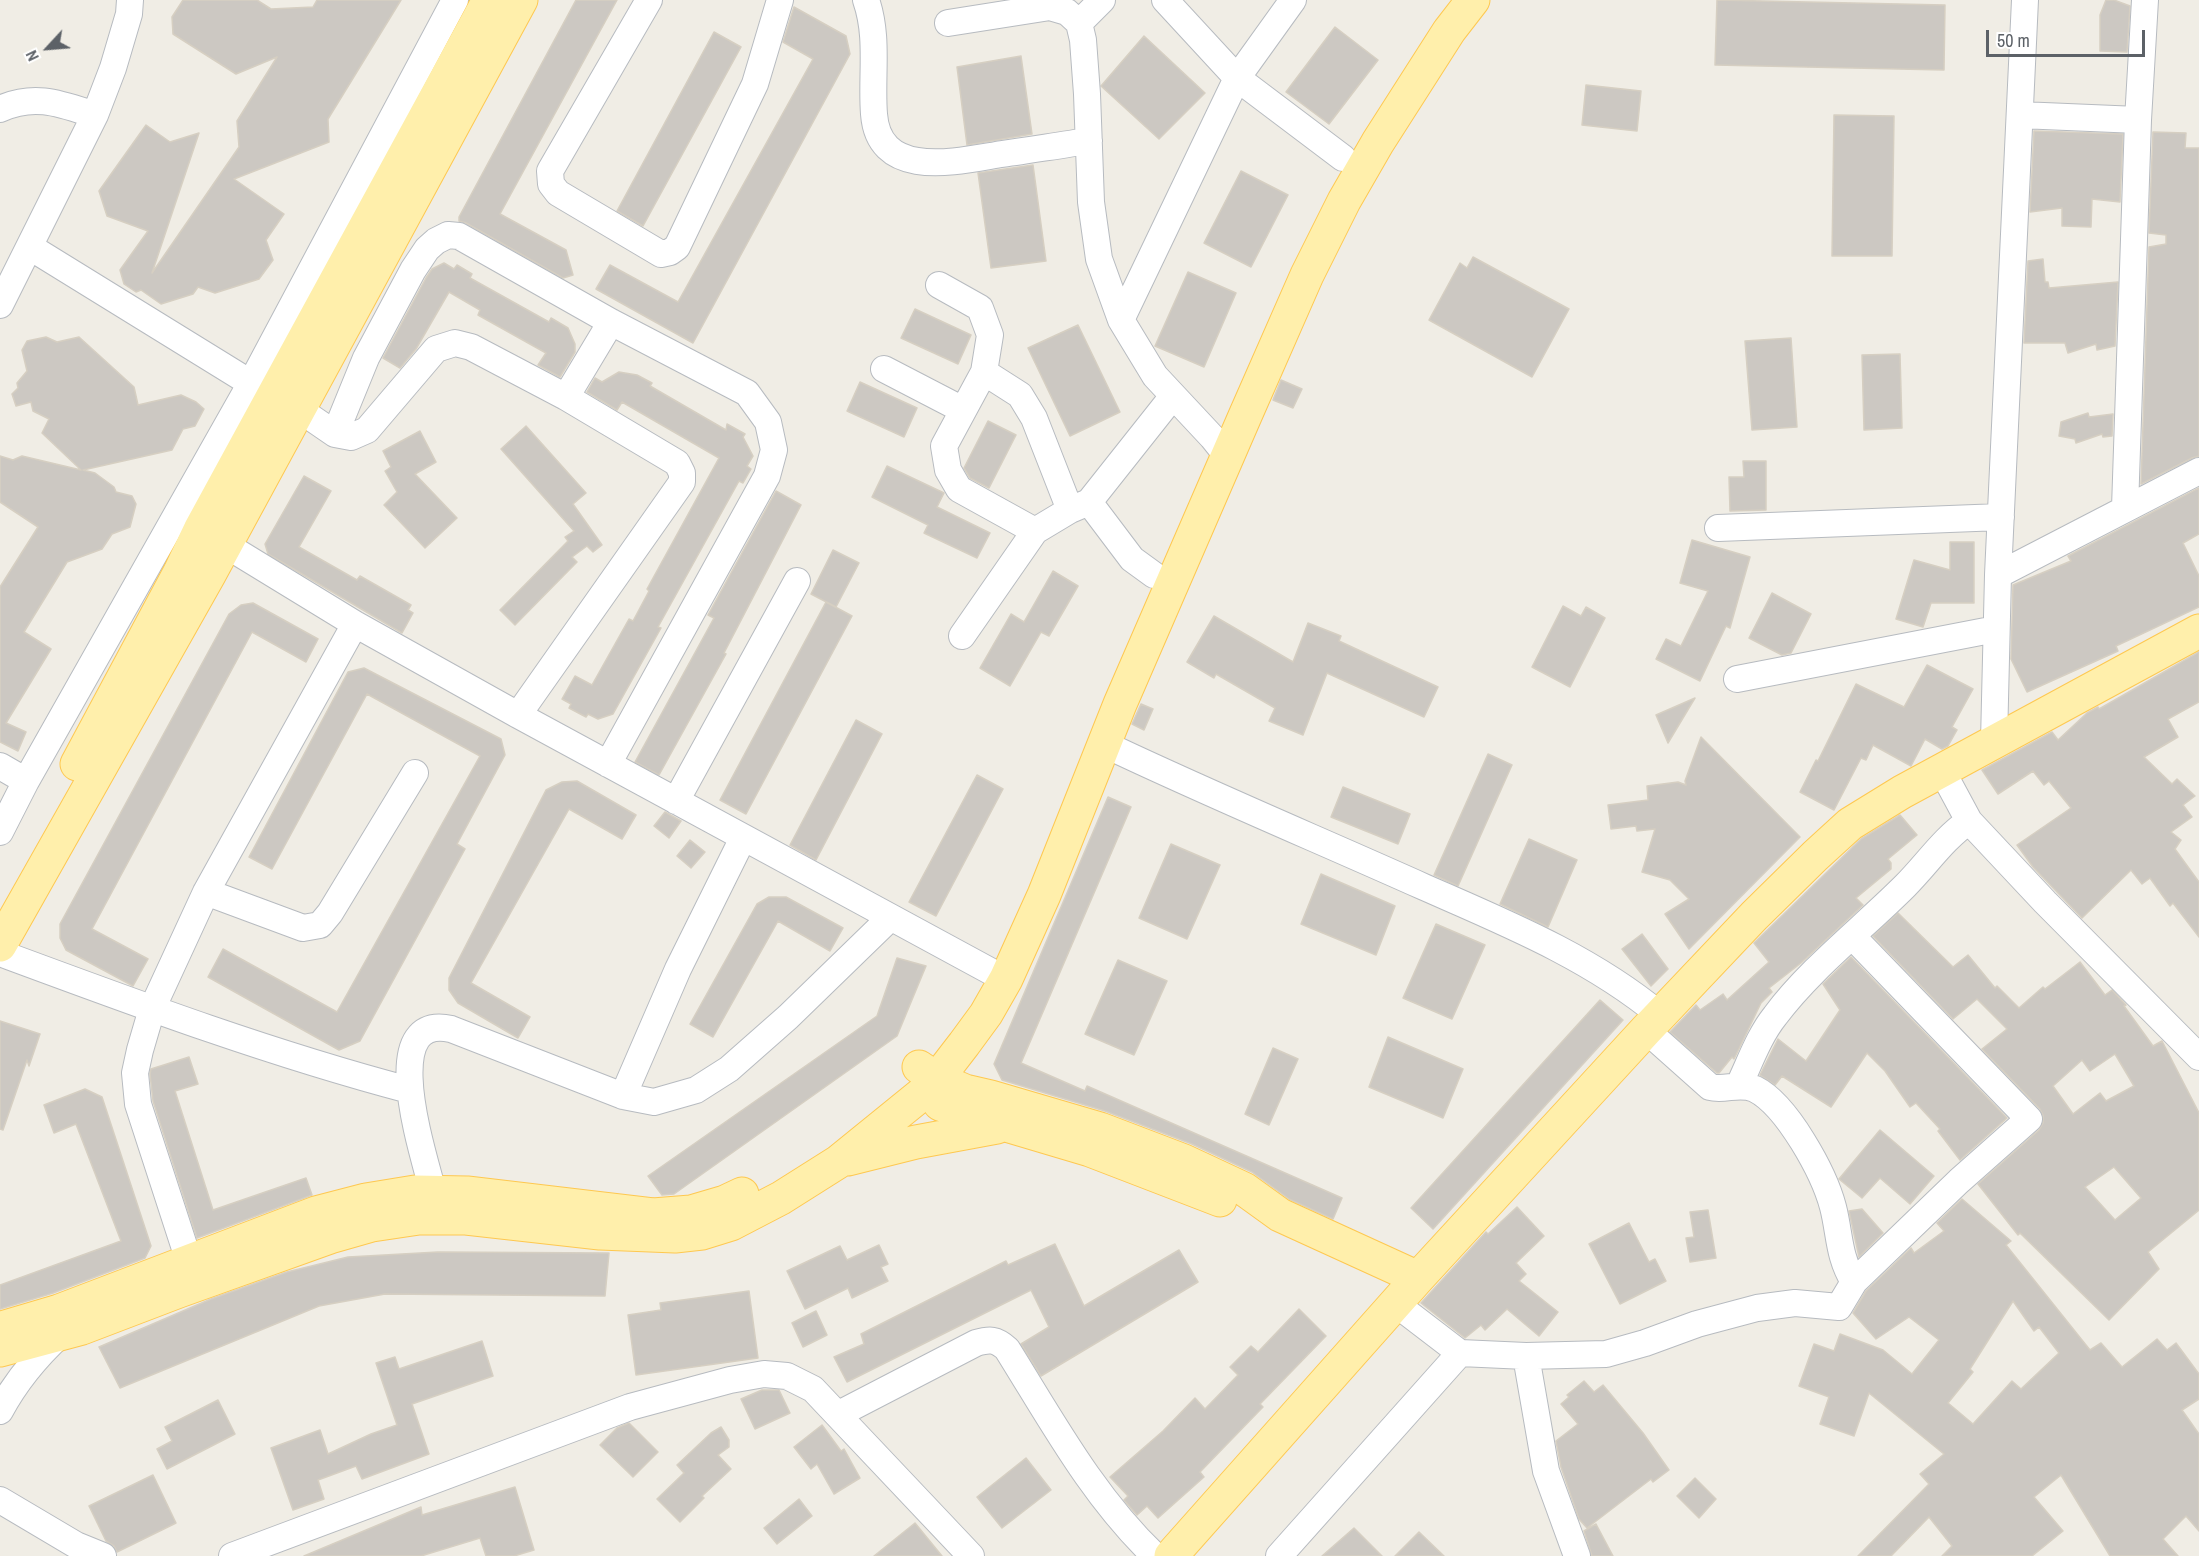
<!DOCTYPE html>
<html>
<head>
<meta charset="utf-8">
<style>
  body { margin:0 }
  #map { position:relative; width:2199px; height:1556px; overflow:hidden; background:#f0ede5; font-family:"Archivo Narrow",sans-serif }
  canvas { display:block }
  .north { position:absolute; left:18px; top:18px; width:60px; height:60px; -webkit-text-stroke:4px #fff; paint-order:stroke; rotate:244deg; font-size:16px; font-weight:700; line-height:24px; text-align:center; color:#5c6167 }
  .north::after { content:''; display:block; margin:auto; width:21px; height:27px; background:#5c6167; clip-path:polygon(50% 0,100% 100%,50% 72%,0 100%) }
  .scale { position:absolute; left:1986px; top:30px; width:159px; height:27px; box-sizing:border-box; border:3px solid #5c6167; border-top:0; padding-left:8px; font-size:18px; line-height:21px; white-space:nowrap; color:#5c6167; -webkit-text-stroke:4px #fff; paint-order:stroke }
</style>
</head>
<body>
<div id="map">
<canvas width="2199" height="1556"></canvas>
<div class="north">N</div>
<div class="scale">50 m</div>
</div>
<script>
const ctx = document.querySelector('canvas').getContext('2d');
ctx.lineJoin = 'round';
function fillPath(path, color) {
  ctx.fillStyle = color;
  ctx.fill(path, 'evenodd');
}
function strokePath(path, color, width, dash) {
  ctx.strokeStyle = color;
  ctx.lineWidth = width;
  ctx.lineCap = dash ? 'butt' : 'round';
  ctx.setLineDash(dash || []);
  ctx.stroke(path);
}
const building = new Path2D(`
  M183 0H257L271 9 313 7 317 0H401L328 119 329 142 234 179 284 214 266 240 273 260 259 279 215 293 198 287 193 294 161 304 141 290 136 292 124 284 120 270 148 231 107 216 99 191 146 125 170 142 199 133 152 273 239 147 237 121 277 57 236 74 173 34 172 17Z
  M576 0H617L500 214 566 250 573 275 563 278 466 223 459 221V217Z
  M1717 0 1945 5 1944 70 1715 65Z
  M2106 0H2114L2130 6 2127 52 2100 51V15Z
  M794 7 846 36 850 54 693 343 596 289 610 265 678 302 813 59 783 42Z
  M1335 27 1378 60 1329 124 1286 92Z
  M714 32 741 47 643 226 617 211Z
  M1144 36 1205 93 1159 139 1101 86Z
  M1021 56 1032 134 967 145 957 67Z
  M1586 85 1641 91 1637 131 1582 125Z
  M1834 115 1894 116 1892 256H1832Z
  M2034 131 2123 134 2120 202 2092 199 2091 227 2062 226V208L2030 212Z
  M2153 132 2186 133 2185 148H2199V456L2192 458 2141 484 2149 247 2166 244V235L2149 233Z
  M1033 165 1046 261 991 268 978 173Z
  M1241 171 1288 195 1251 267 1204 243Z
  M1473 257 1569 309 1532 377 1429 320 1460 263 1467 268Z
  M2043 259 2045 282H2048L2049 288 2118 282 2115 346 2097 350 2096 344 2068 353 2065 343H2024L2028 261Z
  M444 263 454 269 457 265 472 274 470 278 549 322 551 318 568 328 575 344V352L560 377 538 365 546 353 478 315 480 310 449 292 416 349 400 368 383 358 426 278 432 269Z
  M1188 272 1236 293 1204 367 1155 346Z
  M915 309 971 335 958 364 901 338Z
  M1078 325 1120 412 1070 436 1028 348Z
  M46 337 57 342 79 337 134 387 138 405 181 395 196 402 204 409 195 426 183 429 172 450 83 470 95 473 114 487 116 492 132 496 136 504 130 527 112 534 102 549 67 562 24 632 51 649 6 723 26 732 18 751 0 742V587L38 527 0 502V456L13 460 22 456 81 470 42 433 49 419 33 411 31 402 16 406 12 394 18 388 17 383 27 371 22 350 27 341Z
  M1791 338 1797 427 1752 430 1745 341Z
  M1900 354 1902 428 1864 430 1862 355Z
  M619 372 637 375 652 383 650 386 726 430 727 424 745 434 743 437 753 456 747 466 751 469 743 483 739 481 658 627 661 628 613 714 598 719 588 714 586 717 569 708 571 704 562 699 575 676 592 685 629 619 633 621 649 591 647 589 719 458 622 402 617 410 587 392 595 378 602 382Z
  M1281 380 1302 389 1293 408 1273 400Z
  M860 382 917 408 904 437 847 411Z
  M2088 413 2089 417 2113 414 2112 436 2103 437 2102 434 2076 443 2075 439 2059 436 2061 422Z
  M988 421 1016 435 989 488 970 478 964 468Z
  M526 426 586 493 573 504 602 545 593 552 587 546 572 557 577 562 515 625 500 610 568 541 565 537 574 531 501 449Z
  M420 431 436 462 415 474 457 518 425 548 384 505 397 492 385 471 391 467 383 451Z
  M1743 461H1766V510L1730 511 1729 477H1744Z
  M887 466 944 493 937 507 990 533 977 558 924 533 928 525 872 497Z
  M304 476 331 491 299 547 357 580 360 576 411 605 408 610 413 613 402 633 268 554 265 544Z
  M2199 488V534L2183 543 2199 576V607L2116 646 2118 651 2027 692 2011 659 2013 585 2071 561 2068 556Z
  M776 491 801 505 724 653 726 654 659 775 635 762 714 618 708 615Z
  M1692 540 1750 557 1730 628 1726 626 1700 681 1656 659 1666 639 1681 646 1708 591 1680 583Z
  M1950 542H1974V603H1931L1923 627 1896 619 1914 560 1950 570Z
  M833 550 859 563 836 607 811 594Z
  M1053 571 1078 586 1049 636 1041 632 1010 686 980 668 1011 614 1024 622Z
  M1772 593 1811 614 1791 653 1782 655 1749 638Z
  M826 602 852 616 746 814 720 800Z
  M253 603 318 639 306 662 252 632 92 929 148 959 133 986 66 950 60 938V924L229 614 241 605Z
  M1563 606 1581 616 1586 607 1605 618 1570 687 1532 667Z
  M1214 616 1293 662 1308 623 1341 636 1339 641 1438 687 1424 717 1327 673 1303 735 1269 721 1275 708 1216 674 1214 678 1187 662Z
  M2199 652V702L2168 719 2178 737 2144 757 2172 784 2177 779 2195 796 2183 805 2192 817 2171 832 2181 840 2175 849 2199 882V937L2173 903 2170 906 2150 878 2142 884 2131 870 2082 918 2033 867 2017 845 2071 808 2049 781 2044 785 2033 771 1998 794 1982 770 2052 732 2058 740 2087 713 2098 707 2099 709Z
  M1927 665 1973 689 1952 727 1957 730 1948 746 1942 749 1925 739 1911 766 1873 745 1866 760 1861 758 1834 810 1800 792 1816 760 1818 761 1856 684 1904 707Z
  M364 668 501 739 505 755 457 844 465 849 360 1041 339 1050 208 977 223 949 337 1012 480 756 367 694 272 869 249 857 348 672Z
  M1695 698 1668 743 1656 715Z
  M1141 704 1153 709 1144 730 1132 724Z
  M856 720 882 734 816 860 790 845Z
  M1701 737 1800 837 1689 949 1665 914 1689 899 1670 880 1642 872 1655 829 1637 831 1636 826 1611 829 1608 805 1648 800 1647 786 1678 782 1686 785 1685 781Z
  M1488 754 1512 765 1458 886 1434 875Z
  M977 775 1003 789 936 916 909 902Z
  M577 781 636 815 622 839 569 809 471 983 530 1017 518 1038 458 1003 449 990V978L546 790 562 782Z
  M1343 787 1410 814 1398 844 1331 817Z
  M1108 797 1131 807 1021 1063 1085 1091 1087 1086 1342 1198 1333 1219 1289 1199 1252 1172 1192 1144 1105 1111 1002 1080 994 1064Z
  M665 812 681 821 669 838 654 826Z
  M1900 815 1917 835 1888 859 1891 863V869L1856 898 1863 905 1801 963 1769 988 1772 992 1761 1003 1734 1059 1732 1057 1719 1073H1717L1670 1032 1696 1005 1700 1010 1723 994 1727 1000 1769 962 1754 943 1861 839Z
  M1529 839 1577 860 1548 927 1500 904Z
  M690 840 705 852 691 868 677 856Z
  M1171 844 1220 865 1187 939 1139 918Z
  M1321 874 1395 906 1376 955 1301 924Z
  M769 897H786L843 928 830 951 778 921 713 1037 690 1024 757 904Z
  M1898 913 1953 967 1968 955 1995 988 1997 986 2019 1008 2043 987 2045 989 2080 962 2105 995 2112 990 2126 1005 2124 1006 2153 1046 2162 1041 2199 1113V1210L2148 1252 2159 1269 2109 1320 2020 1233 2018 1235 1978 1184 2039 1130 2043 1123V1115L2040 1109 1982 1049 2007 1029 1977 999 1953 1019 1873 936ZM2115 1054 2134 1086 2106 1101 2100 1093 2073 1114 2053 1086 2082 1060 2090 1071ZM2114 1167 2141 1198 2115 1220 2085 1187Z
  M1436 924 1485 945 1452 1019 1403 998Z
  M1642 934 1668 969 1651 986 1622 949Z
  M1851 957 2007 1118 1960 1160 1938 1131 1940 1129 1916 1103 1910 1107 1885 1071 1867 1053 1831 1107 1782 1076 1775 1085 1760 1075 1778 1039 1806 1061 1840 1010 1823 984Z
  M897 958 926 966 897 1036 674 1194 662 1195 648 1176 877 1016Z
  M1118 960 1167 981 1134 1055 1085 1034Z
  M1600 1000 1623 1020 1433 1229 1411 1208Z
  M0 1021 40 1034 29 1066 27 1060 3 1130 0 1129Z
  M1388 1037 1463 1069 1443 1118 1369 1087Z
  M1273 1048 1298 1059 1269 1125 1245 1114Z
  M189 1057 198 1084 175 1091 213 1210 306 1178 312 1195 197 1238 153 1101 150 1074 151 1069Z
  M85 1089 102 1097 151 1246 145 1258 53 1293 0 1309V1285L121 1241 76 1124 54 1133 44 1105Z
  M1880 1130 1934 1176 1910 1204 1880 1178 1862 1198 1839 1179Z
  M1962 1199 2011 1241 2006 1245 2090 1350 2101 1343 2122 1367 2157 1339 2167 1350 2176 1343 2199 1374V1399L2182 1410 2199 1434V1531L2186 1516 2163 1539 2178 1556H2110L2061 1475 2034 1497 2063 1531 2032 1556H1942L1952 1546 1929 1517 1891 1556H1858L1929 1484 1920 1474 1944 1454 1869 1393 1854 1436 1820 1424 1829 1397 1799 1386 1814 1344 1834 1351 1840 1334 1883 1350 1912 1374 1939 1340 1909 1317 1876 1339 1853 1313 1866 1291 1911 1248 1914 1253 1944 1231 1937 1223ZM2013 1301 2034 1331 2039 1327 2059 1353 2021 1389 2012 1381 1973 1424 1948 1403 1973 1372 1970 1369Z
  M1517 1207 1544 1236 1516 1263 1526 1274 1519 1281 1558 1312 1539 1336 1507 1309 1485 1330 1481 1325 1465 1338 1421 1303 1486 1232 1488 1234Z
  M1862 1209 1883 1233 1859 1257 1849 1211Z
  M1708 1210 1716 1258 1690 1262 1686 1238 1694 1237 1690 1212Z
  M1629 1223 1649 1262 1655 1259 1666 1281 1620 1304 1589 1244Z
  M1055 1244 1084 1306 1179 1250 1198 1282 1041 1376 1021 1344 1049 1327 1031 1290 847 1382 834 1357 864 1344 861 1334 1006 1261 1008 1265Z
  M879 1245 888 1264 881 1267 888 1281 852 1298 848 1288 805 1309 787 1271 840 1246 847 1260Z
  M438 1252 609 1253 605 1296 385 1294 319 1306 120 1388 99 1347 211 1299 287 1272 348 1257Z
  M749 1291 758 1358 636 1375 628 1315 661 1310 660 1303Z
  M1299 1309 1326 1336 1260 1404 1263 1407 1200 1472 1204 1477 1158 1518 1147 1506 1137 1515 1124 1500 1128 1496 1110 1477 1163 1431 1195 1398 1205 1409 1238 1375 1230 1367 1251 1346 1258 1352Z
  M816 1311 827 1335 803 1347 792 1323Z
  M482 1341 493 1376 412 1404 429 1454 362 1479 356 1466 318 1480 324 1499 293 1510 271 1448 320 1430 328 1454 371 1434 397 1425 376 1363 395 1357 399 1369Z
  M1584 1381 1594 1392 1603 1385 1643 1433 1669 1470 1653 1482 1651 1479 1587 1528 1579 1519 1561 1467 1556 1441 1578 1424 1561 1404 1569 1397 1567 1395Z
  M762 1390H779L790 1413 755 1429 741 1399Z
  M218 1400 235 1434 167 1469 157 1449 172 1441 165 1427Z
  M629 1423 658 1452 633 1477 600 1445 617 1428Z
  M822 1425 841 1451 844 1449 860 1478 834 1494 817 1464 811 1469 794 1447Z
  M721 1427 729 1440V1447L718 1455 731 1469 702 1496 704 1498 680 1522 657 1499 684 1473 677 1465 711 1433Z
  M1026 1458 1051 1490 1002 1528 977 1497Z
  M153 1475 176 1523 117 1552 114 1546 106 1541 89 1506Z
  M1695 1478 1716 1499 1699 1518 1677 1496Z
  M515 1487 534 1550 514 1556H486L480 1538 421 1556H304L421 1507 422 1515Z
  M799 1499 812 1516 777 1544 764 1528Z
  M915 1523 942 1556H874Z
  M1596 1524 1613 1556H1592L1584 1531Z
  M1354 1528 1382 1556H1322Z
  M1419 1532 1444 1556H1395Z`);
fillPath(building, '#ccc8c2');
strokePath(building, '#d6cfc2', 1.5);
const minor = new Path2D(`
  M649 0 550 171 551 184 558 193 661 254 670 252 677 247 755 84 780 0
  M866 0C879 37 871 76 874 114 879 181 958 161 1002 154 1031 150 1060 145 1089 141
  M1165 0 1237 78 1343 158
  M948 23 1050 7 1067 12 1079 23 1083 40 1087 94 1091 202 1099 259 1121 320 1155 376 1212 437 1228 457
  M1079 23 1102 0
  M0 109C35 93 61 104 95 115
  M2020 115 2138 120
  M30 247 265 392
  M939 285 980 308 990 335 984 372 944 446 948 470 959 489 1035 531
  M0 305 95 115 113 68 129 14 130 0
  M1121 320 1237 78 1293 0
  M884 369 963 410
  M984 372 1020 395 1034 418 1070 510
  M566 397 611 322
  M300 410 335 434 366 358 413 270 427 249 436 241 448 235 459 236 611 322 747 393 768 422 774 450 767 476 608 764
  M335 434 351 437 367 430 436 349 455 343 471 347 566 397 677 463 682 473V482L518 715
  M1089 502 1132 559 1154 575
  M2125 508 2138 120 2145 0
  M1718 528 2001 517
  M211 536 355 624 518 715 990 971
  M1998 575 2199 471
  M962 636 1035 531 1070 510 1089 502 1173 396
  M1737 679 1996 629
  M1994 741 1998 575 2025 0
  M1104 744C1209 794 1317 839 1424 887 1506 923 1590 957 1660 1015
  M0 766 26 781
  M1941 769 1969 821 2045 902 2199 1057
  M676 801 797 581
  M0 832 26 781 251 383 455 0
  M206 892 303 928 320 925 330 913 415 773
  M0 953C135 1003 269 1053 409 1090
  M1646 1030 1710 1087C1725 1091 1739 1082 1755 1089 1787 1105 1824 1173 1833 1207 1840 1234 1838 1256 1854 1282
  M1739 1085C1750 1062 1759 1036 1775 1016 1810 969 1863 928 1905 886 1927 864 1943 839 1969 821
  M623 1096 678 969 743 838
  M433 1192C425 1158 375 1012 451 1029L623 1096 654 1102 696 1090 729 1069 788 1017 890 918
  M189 1261 138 1104 135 1073 140 1050 152 1009 206 892 355 624
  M1396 1304 1460 1353 1526 1356 1606 1354 1645 1343 1697 1324 1757 1308 1795 1303 1839 1307 1854 1282 1959 1181 2029 1119 1852 936
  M1526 1356 1546 1471 1577 1556
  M0 1411C16 1381 36 1357 61 1334
  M839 1414 976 1343C990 1339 996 1339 1007 1349 1052 1421 1093 1497 1155 1556
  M0 1500 76 1545 103 1556
  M232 1556 630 1407 730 1380 764 1374 787 1376 813 1389 971 1556
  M1279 1556 1460 1353`);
const major = new Path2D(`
  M77 764 180 572 200 530 489 0
  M0 945 209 575 521 0
  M919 1067 937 1079 965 1091 991 1097 1100 1129 1184 1161 1244 1189 1280 1215 1418 1278
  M940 1104 959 1111 1090 1150 1220 1200
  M848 1159 916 1142 997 1127
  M5 1327 59 1311 316 1213 366 1200 415 1192 467 1193 653 1215 691 1212 725 1202 742 1194
  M0 1350 82 1328 179 1291 330 1237 372 1225 419 1218H466L600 1233 675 1236 702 1233 731 1224 781 1198 838 1162 923 1093 937 1079 964 1044 986 1014 1006 979 1044 895 1120 704 1245 416 1307 275 1344 201 1378 142 1449 31 1473 0
  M1171 1556 1418 1278 1646 1030 1754 916 1815 856 1850 824 1902 792 2199 631`);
strokePath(minor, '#b7bbc0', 28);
strokePath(major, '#fec850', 35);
strokePath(minor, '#fff', 26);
strokePath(major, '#ffefab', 33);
</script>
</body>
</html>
